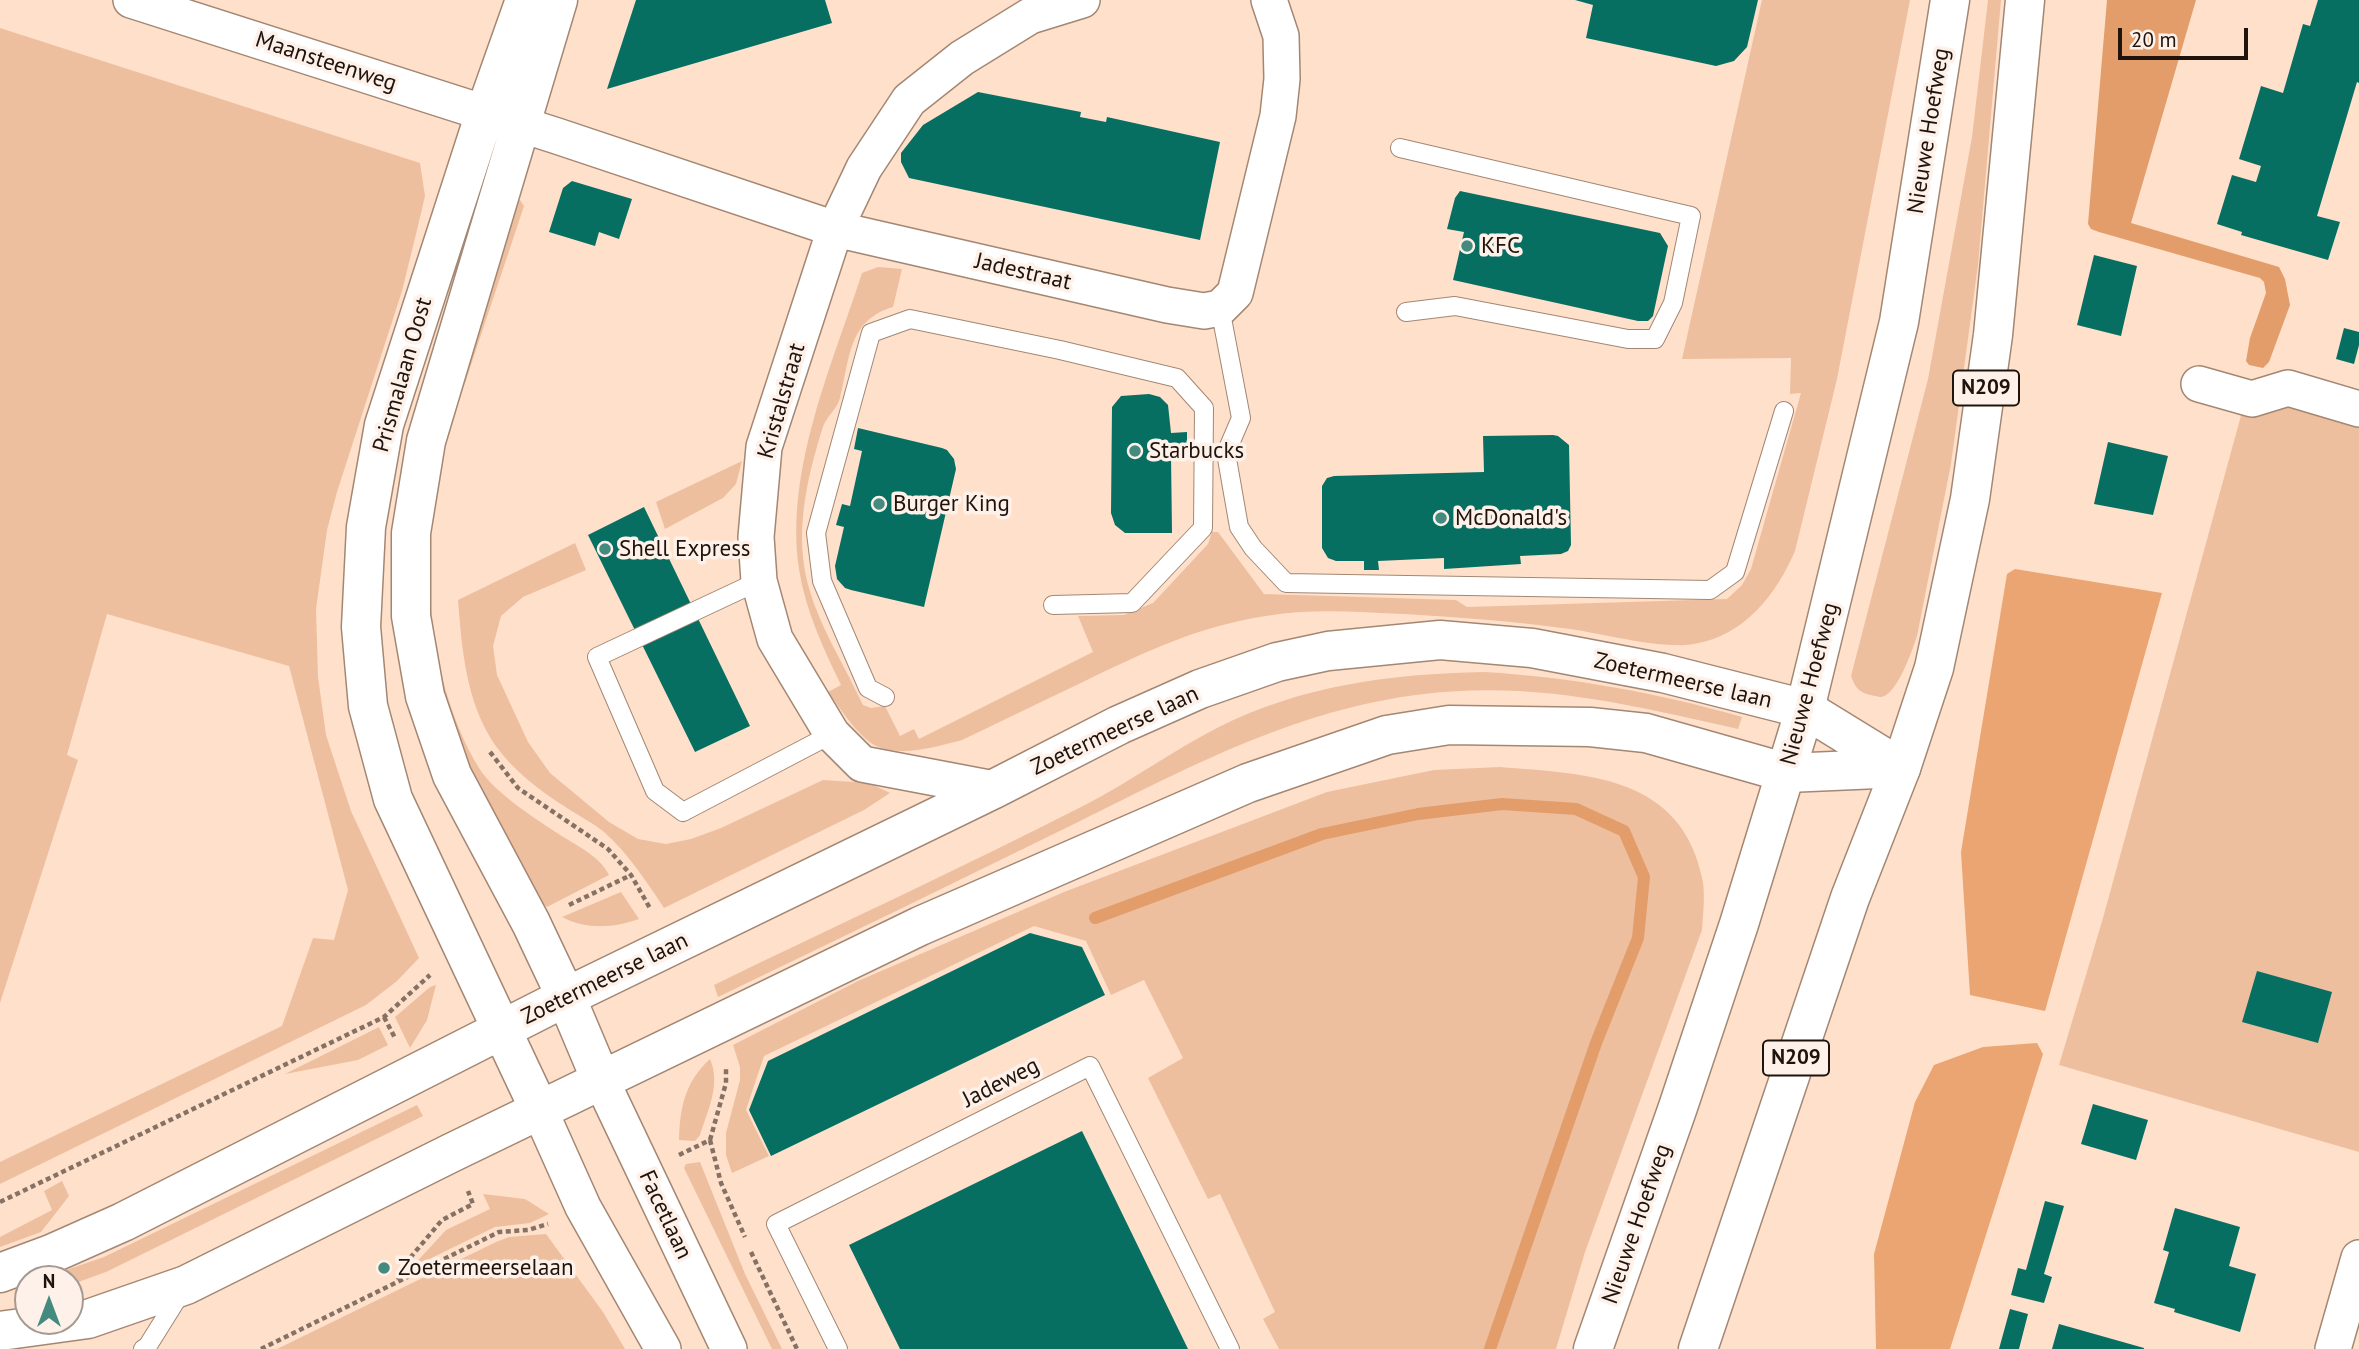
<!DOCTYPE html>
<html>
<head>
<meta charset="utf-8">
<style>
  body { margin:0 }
  #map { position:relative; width:2359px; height:1349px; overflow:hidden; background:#ffe0cb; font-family:"PT Sans",sans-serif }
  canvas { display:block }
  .north { position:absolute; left:14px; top:1265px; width:70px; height:70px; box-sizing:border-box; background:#fef1e9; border:2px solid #a59991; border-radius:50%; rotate:0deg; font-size:19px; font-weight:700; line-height:28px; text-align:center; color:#1f140d }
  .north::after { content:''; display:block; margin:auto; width:24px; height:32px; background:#458a7e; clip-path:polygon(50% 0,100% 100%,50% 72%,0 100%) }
  .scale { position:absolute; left:2118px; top:28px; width:130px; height:32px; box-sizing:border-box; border:4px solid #1f140d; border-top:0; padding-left:9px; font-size:21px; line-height:24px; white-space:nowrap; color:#1f140d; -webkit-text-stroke:5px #fef1e9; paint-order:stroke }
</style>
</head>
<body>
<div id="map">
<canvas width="2359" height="1349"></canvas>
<div class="north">N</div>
<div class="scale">20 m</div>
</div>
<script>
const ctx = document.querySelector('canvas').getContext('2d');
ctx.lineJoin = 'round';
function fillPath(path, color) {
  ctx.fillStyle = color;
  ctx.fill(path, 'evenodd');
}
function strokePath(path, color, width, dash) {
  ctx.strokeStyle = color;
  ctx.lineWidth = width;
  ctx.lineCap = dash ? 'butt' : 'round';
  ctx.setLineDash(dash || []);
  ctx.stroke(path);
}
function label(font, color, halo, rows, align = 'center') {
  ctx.font = font + ' "PT Sans",sans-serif';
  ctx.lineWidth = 7;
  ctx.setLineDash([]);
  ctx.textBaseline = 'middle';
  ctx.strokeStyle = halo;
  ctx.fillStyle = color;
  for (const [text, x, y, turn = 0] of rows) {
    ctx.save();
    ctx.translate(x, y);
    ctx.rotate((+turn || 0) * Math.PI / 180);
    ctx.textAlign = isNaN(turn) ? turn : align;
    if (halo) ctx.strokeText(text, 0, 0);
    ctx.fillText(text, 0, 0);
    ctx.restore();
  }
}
fillPath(new Path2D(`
  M1762 0H1910L1837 379 1795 551C1776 595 1744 636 1694 644 1659 650 1599 632 1562 628 1510 621 1456 617 1404 614 1358 612 1311 608 1266 616 1199 626 1147 651 1087 680 1045 700 1004 720 962 740 939 746 905 756 881 748 861 742 840 708 828 692L841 685C823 648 805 609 799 569 785 469 832 366 862 273L878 267 902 269 893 307C848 320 850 359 840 398 837 410 825 417 822 430 806 481 794 536 809 588 819 624 840 658 856 691L863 705 871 708 885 706 900 736 914 729 919 739 1093 652 1078 616 1124 615 1153 603 1208 544 1212 532H1218L1264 594 1456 600 1467 607 1727 599 1742 585 1751 569 1801 393 1790 394 1791 358 1682 359Z
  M1988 0H2001L1978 265 1951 464 1917 636C1912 651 1897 695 1881 697 1879 697 1871 695 1870 695 1858 692 1855 687 1851 676L1928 379 1972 137Z
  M0 28 420 163 425 196 417 230 402 291 337 492 327 530 316 609 318 677 326 735 351 811 419 958 397 981 366 1005 0 1184V1162L282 1026 313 938 334 940 348 890 289 666 107 614 67 755 78 760 0 1003Z
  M512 199 520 200 524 206C506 260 488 314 470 368 462 393 451 418 445 443 418 545 424 676 479 768 495 794 539 821 565 838 581 848 600 857 609 875L547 907 533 895 452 739 428 661 418 533Z
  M2287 407 2359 427V1152L2059 1065 2103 918 2242 412Z
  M742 461 736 484 723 498 665 529 656 502Z
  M575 543 586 570 523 597 501 616 493 646 497 675 528 742 550 773 609 822 638 839 666 844 691 839 721 828 823 780 869 783 890 793 864 810 664 908C646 881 628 853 604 832 593 823 579 816 567 808 540 791 514 771 495 745 466 702 462 650 458 600Z
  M1484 672C1571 677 1658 693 1742 717L1738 729C1631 705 1535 681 1424 694 1294 709 1184 770 1068 827 951 884 835 941 718 997L714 985C837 925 962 868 1085 805 1130 782 1172 751 1217 728 1302 685 1390 674 1484 672Z
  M1500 767C1587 774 1683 775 1703 882 1705 897 1703 915 1702 930L1585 1252 1556 1349H1279L1263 1319 1275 1312 1220 1194 1208 1199 1148 1078 1183 1058 1144 980 1111 995 1086 941 1034 926 764 1056 746 1110 769 1156 732 1173 726 1155V1133L740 1080V1067L733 1045 858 981 1064 892 1327 792 1434 770Z
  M621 892 639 919C614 928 586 930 562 917Z
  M436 985 427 1020 410 1048 395 1017 430 987Z
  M379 1027 388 1045 358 1060 285 1074Z
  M710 1059C721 1084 708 1110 700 1135L695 1141 679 1140C680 1107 685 1082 710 1059Z
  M417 1105 423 1116 106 1272 70 1285V1279H40L104 1257Z
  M700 1162 745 1274 782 1349H772L684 1168 686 1164Z
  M62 1181 69 1196 41 1232 0 1247V1237L52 1210 44 1191Z
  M483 1194 525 1199 549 1214 530 1223 495 1227 411 1268 446 1230 490 1209Z
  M546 1234 603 1312 625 1349H277L496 1242 509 1237Z`), '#edbf9f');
fillPath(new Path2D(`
  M2015 569 2162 593 2045 1011 1970 995 1961 852 2007 574Z
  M2037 1043 2043 1054 1950 1349H1876L1874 1254 1915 1102 1934 1065 1983 1047Z`), '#eba572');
fillPath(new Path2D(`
  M2107 0H2196L2131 223 2279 267 2285 279 2290 305 2269 362 2263 368 2249 365 2246 361 2250 338 2266 293 2264 282 2260 278 2099 232 2091 229 2088 224Z`), '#e29d6a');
strokePath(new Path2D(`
  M1095 918 1322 834 1418 814 1502 804 1576 809 1624 831 1644 877 1638 938 1596 1043 1490 1349`), '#e29d6a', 12);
fillPath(new Path2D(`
  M636 0H825L832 23 607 89Z
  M1575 0H1758L1747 47 1734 61 1716 66 1586 38 1593 5Z
  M2318 0H2359V83L2357 82 2317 216 2340 222 2328 260 2241 235 2242 232 2217 224 2232 175 2256 182 2261 166 2239 159 2261 86 2283 93 2303 24 2310 26Z
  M978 92 1081 112 1080 117 1106 122 1107 117 1220 142 1200 240 909 178 901 162V153L923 125Z
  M572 181 632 199 619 239 599 232 595 246 549 232 563 188Z
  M1460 191 1660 233 1668 246 1653 316 1648 321H1638L1453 280 1464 232 1447 229 1455 198Z
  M2094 255 2137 266 2121 336 2077 325Z
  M2344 328 2359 332V345L2354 364 2336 359Z
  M1149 394 1160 397 1168 405 1171 433 1187 432V456H1171L1172 533H1125L1115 525 1111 513 1112 407 1121 396Z
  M858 428 942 448 947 450 954 459 956 469 924 607 851 590 845 588 837 579 835 566 844 527 836 525 842 504 850 506 862 451 854 449Z
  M1553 435 1558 436 1569 445 1571 545 1568 551 1561 554 1520 556 1521 564 1444 569V558L1378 561 1379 570H1364V561H1336L1328 558 1322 548V486L1327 478 1334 476 1484 472 1483 436Z
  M2108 442 2168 456 2153 515 2094 504Z
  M644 507 750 726 695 752 588 535Z
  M1030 933 1082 947 1105 995 771 1156 749 1110 768 1061Z
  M2257 971 2332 992 2318 1043 2242 1022Z
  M2093 1104 2148 1120 2136 1160 2081 1144Z
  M1082 1131 1188 1349H900L849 1245Z
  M2045 1201 2064 1206 2044 1274 2052 1277 2044 1303 2011 1295 2018 1268 2026 1270Z
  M2175 1208 2240 1227 2229 1266 2256 1274 2240 1332 2174 1312 2175 1309 2154 1303 2169 1252 2163 1250Z
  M2010 1309 2028 1314 2019 1349H1999Z
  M2059 1324 2144 1348V1349H2052Z`), '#076e62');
const lane = new Path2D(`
  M1400 148 1691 216 1673 303 1655 339H1628L1455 306 1406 312
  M1220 308 1241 418 1226 453 1239 527 1253 548 1286 583 1710 590 1735 572 1784 411
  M759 581 597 657 655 791 683 812 832 734
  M885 697 868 688 822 581 816 533 871 333 910 319 1060 350 1177 378 1204 408 1203 528 1132 603 1053 605
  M143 1349 147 1347 182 1291
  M838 1349 776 1224 1090 1066 1230 1349`);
const street = new Path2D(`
  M131 0 557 136 835 229 1167 305 1204 311 1220 308 1235 293 1278 116 1282 79 1281 36 1269 0
  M2199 384 2252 399 2288 388 2359 409
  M994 789 862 764 832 734 775 639 759 581 756 537 764 447 835 229 864 168 909 100 962 58 1030 16 1082 0
  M601 1080 729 1349
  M540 1111 583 1207 663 1349
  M2333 1349 2359 1258`);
const secondary = new Path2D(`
  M525 0 485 113 384 425 366 527 361 627 368 706 393 799 540 1111
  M558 0 426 441 411 533V616L425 696 452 775 531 923 566 997 601 1080
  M0 1273 51 1254 123 1222 566 997 994 789 1119 725 1200 689 1277 662 1328 651 1440 640 1532 648 1663 673 1805 709 1901 768
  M0 1331 88 1319 186 1285 451 1153 920 926 1248 783 1387 735 1449 725 1590 727 1646 733 1787 773 1901 768`);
const primary = new Path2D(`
  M1593 1349 1678 1107 1739 924 1805 709 1899 322 1950 0
  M1698 1349 1850 898 1901 768 1934 668 1970 499 1993 335 2025 0`);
strokePath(lane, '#a38773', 20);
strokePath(street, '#a38773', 38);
strokePath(secondary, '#a38773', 41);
strokePath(primary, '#a38773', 41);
strokePath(new Path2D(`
  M490 752 518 788 608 849 631 875 651 910
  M569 905 631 875
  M384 1017 395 1038
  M710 1140 726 1083V1066
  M710 1140 721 1183 745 1237
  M679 1155 710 1140
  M0 1202 384 1017 430 975
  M751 1252 797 1349
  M398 1280 410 1258 442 1220 473 1204 468 1191
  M261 1349 499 1232 528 1230 548 1224`), '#867265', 4.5, [5, 3.5]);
strokePath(lane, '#fff', 18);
strokePath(street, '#fff', 35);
strokePath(secondary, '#fff', 38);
strokePath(primary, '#fff', 38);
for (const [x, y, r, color] of [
  [1467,246,7,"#458a7e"],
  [1135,451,7,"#458a7e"],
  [879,504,7,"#458a7e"],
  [1441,518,7,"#458a7e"],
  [605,549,7,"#458a7e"],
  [384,1268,7,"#458a7e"]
]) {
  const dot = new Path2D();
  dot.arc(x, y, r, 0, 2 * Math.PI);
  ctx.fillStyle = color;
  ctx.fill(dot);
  strokePath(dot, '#fef1e9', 2.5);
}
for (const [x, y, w] of [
  [1986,388,66],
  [1796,1058,66]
]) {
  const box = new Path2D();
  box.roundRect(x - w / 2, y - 17.5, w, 35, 5);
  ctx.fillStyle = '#fef1e9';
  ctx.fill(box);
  strokePath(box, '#1f140d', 2);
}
label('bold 21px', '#1f140d', null, [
  ["N209",1986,388],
  ["N209",1796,1058]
]);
label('23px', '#1f140d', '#fef1e9', [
  ["Maansteenweg",326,62,18],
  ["Nieuwe Hoefweg",1929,131,-81],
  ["Jadestraat",1023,272,13],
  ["Prismalaan Oost",403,375,-74],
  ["Kristalstraat",782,401,-74],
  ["Zoetermeerse laan",1683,681,13],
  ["Nieuwe Hoefweg",1810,684,-75],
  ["Zoetermeerse laan",1115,731,-25],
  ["Zoetermeerse laan",605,979,-26],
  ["Jadeweg",1001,1083,-27],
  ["Facetlaan",665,1215,65],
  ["Nieuwe Hoefweg",1637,1224,-71]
]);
label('23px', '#1f140d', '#fef1e9', [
  ["KFC",1481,246],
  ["Starbucks",1149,451],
  ["Burger King",893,504],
  ["McDonald's",1455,518],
  ["Shell Express",619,549],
  ["Zoetermeerselaan",398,1268]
], 'left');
</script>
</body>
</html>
